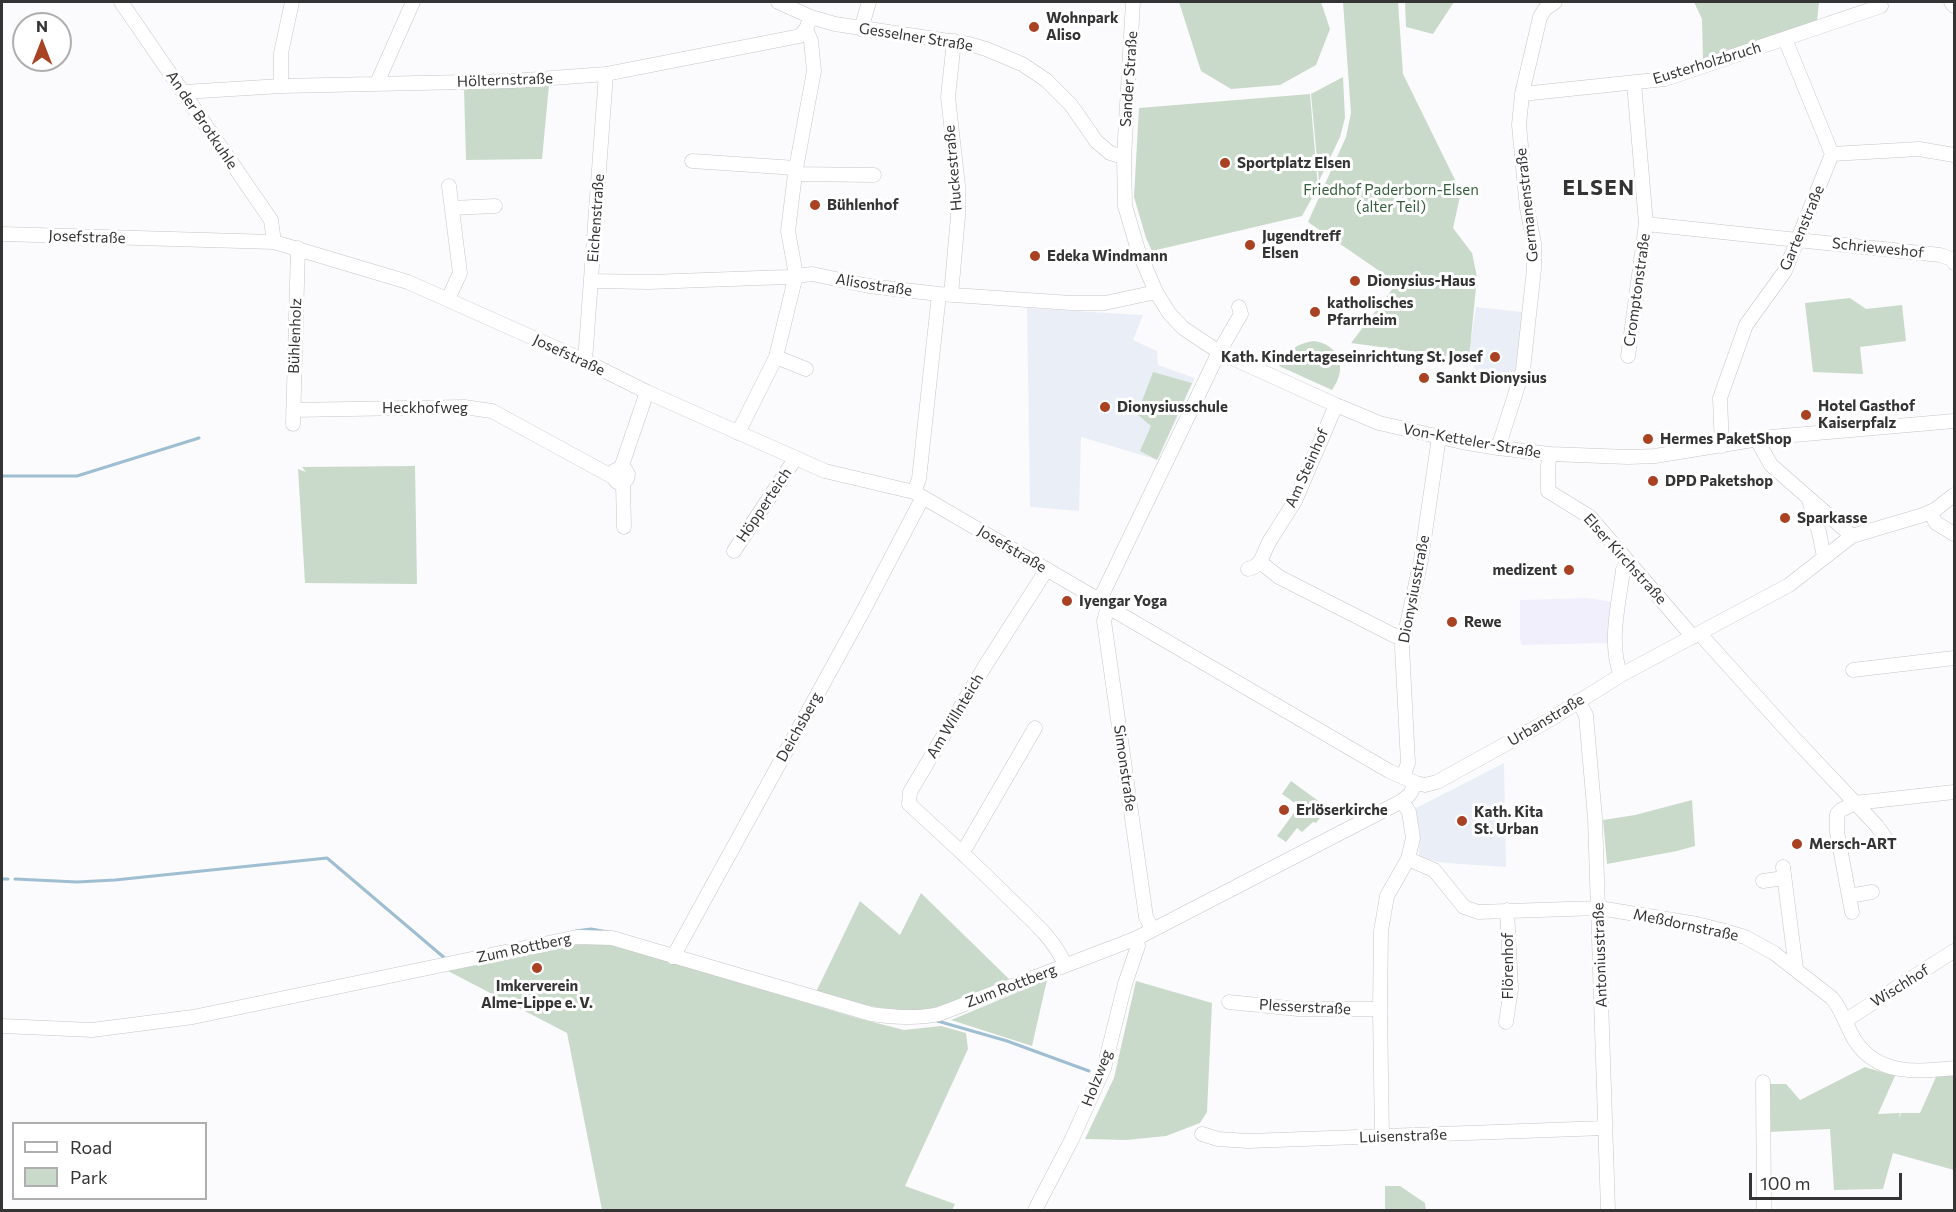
<!DOCTYPE html>
<html>
<head>
<meta charset="utf-8">
<style>
  body { margin:0 }
  #map { position:relative; width:1956px; height:1212px; overflow:hidden; background:#fbfbfd; font-family:Commissioner,sans-serif }
  canvas { display:block }
  .frame { position:absolute; inset:0; border:3px solid #343435; pointer-events:none }
  .legend { position:absolute; left:12px; top:1122px; width:195px; height:78px; box-sizing:border-box; background:#fff; border:2px solid #aeaeae; margin:0; padding:8px 10px; list-style:none; font-size:18px; color:#343435 }
  .legend li { display:flex; align-items:center; gap:12px; height:30px }
  .legend b { width:30px; border:2px solid #aeaeae }
  .north { position:absolute; left:12px; top:12px; width:60px; height:60px; box-sizing:border-box; background:#fff; border:2px solid #aeaeae; border-radius:50%; rotate:0deg; font-size:16px; font-weight:700; line-height:24px; text-align:center; color:#343435 }
  .north::after { content:''; display:block; margin:auto; width:21px; height:27px; background:#a94123; clip-path:polygon(50% 0,100% 100%,50% 72%,0 100%) }
  .scale { position:absolute; left:1749px; top:1173px; width:153px; height:27px; box-sizing:border-box; border:3px solid #343435; border-top:0; padding-left:8px; font-size:18px; line-height:21px; white-space:nowrap; color:#343435; -webkit-text-stroke:4px #fff; paint-order:stroke }
</style>
</head>
<body>
<div id="map">
<canvas width="1956" height="1212"></canvas>
<div class="frame"></div>
<ul class="legend">
<li><b style="height:8px;background:#fff"></b>Road</li>
<li><b style="height:16px;background:#c9daca"></b>Park</li>
</ul>
<div class="north">N</div>
<div class="scale">100 m</div>
</div>
<script>
const ctx = document.querySelector('canvas').getContext('2d');
ctx.lineJoin = 'round';
function fillPath(path, color) {
  ctx.fillStyle = color;
  ctx.fill(path, 'evenodd');
}
function strokePath(path, color, width, dash) {
  ctx.strokeStyle = color;
  ctx.lineWidth = width;
  ctx.lineCap = dash ? 'butt' : 'round';
  ctx.setLineDash(dash || []);
  ctx.stroke(path);
}
function label(font, color, halo, rows, align = 'center') {
  ctx.font = font + ' Commissioner,sans-serif';
  ctx.lineWidth = 6;
  ctx.setLineDash([]);
  ctx.textBaseline = 'middle';
  ctx.strokeStyle = halo;
  ctx.fillStyle = color;
  for (const [text, x, y, turn = 0] of rows) {
    ctx.save();
    ctx.translate(x, y);
    ctx.rotate((+turn || 0) * Math.PI / 180);
    ctx.textAlign = isNaN(turn) ? turn : align;
    if (halo) ctx.strokeText(text, 0, 0);
    ctx.fillText(text, 0, 0);
    ctx.restore();
  }
}
fillPath(new Path2D(`
  M1587 598 1613 602 1609 643 1522 645 1520 640V600Z`), '#f2effd');
fillPath(new Path2D(`
  M1476 307 1523 312 1518 369 1511 387 1492 379 1489 385 1479 381 1480 377 1475 375 1470 346Z
  M1027 308 1143 315 1133 340 1157 351 1158 365 1195 378 1158 460 1081 437 1079 511 1030 507Z
  M1504 763 1506 867 1445 863 1420 858 1419 856 1420 834 1416 808Z`), '#eaeff7');
fillPath(new Path2D(`
  M1179 2H1321L1330 29 1316 65 1280 85 1231 89 1201 71Z
  M1343 2H1398L1403 74 1461 192 1453 228 1472 253 1477 277 1469 359 1351 343 1397 283 1308 222 1346 137 1351 113Z
  M1405 2H1454L1433 34 1406 27Z
  M1694 2H1819L1817 21 1703 61 1702 19Z
  M1343 77 1345 118 1340 137 1319 181 1311 94Z
  M549 85 542 159 466 160 464 88Z
  M1310 94 1318 187 1302 216 1152 251 1146 238 1134 197 1139 108Z
  M1850 298 1866 309 1902 305 1906 341 1860 347 1863 374 1813 372 1805 303Z
  M1314 341C1340 345 1348 368 1332 390L1279 366C1287 351 1297 343 1314 341Z
  M1153 372 1192 383 1157 460 1140 451 1151 426 1137 414Z
  M415 466 417 584 305 583 298 469 306 472 302 467Z
  M1291 781 1332 811 1327 816 1318 810 1315 814 1320 818 1316 823 1313 822 1302 832 1297 828 1286 842 1277 836 1299 806 1282 794Z
  M1692 800 1695 846 1677 851 1607 864 1603 820 1635 815Z
  M921 893 1009 979C985 988 947 1007 922 1010 890 1014 846 1000 816 992L860 901 900 935Z
  M580 943 610 944 857 1018 904 1030 941 1026 966 1033 968 1049 905 1186 955 1204 952 1210H602L567 1033 448 971 554 950Z
  M1047 980 1032 1046 951 1020Z
  M1136 981 1212 1003 1207 1112 1200 1123 1166 1136 1126 1140 1085 1139 1114 1078Z
  M1865 1067 1895 1076 1878 1114 1900 1113 1899 1119 1901 1113H1920L1936 1077 1954 1075V1170L1893 1153 1883 1189 1834 1190 1830 1129 1769 1132 1768 1084H1786L1800 1100Z
  M1385 1186H1400L1425 1203 1426 1210H1385Z`), '#c9daca');
strokePath(new Path2D(`
  M2 476H77L199 438
  M2 879H8
  M15 879 77 882 115 880 327 858 447 960
  M576 931 591 929 608 932
  M934 1020 1007 1041 1089 1071`), '#9fbed1', 3);
const minor = new Path2D(`
  M121 2 271 220 274 242
  M778 2 811 17 835 24 969 44 986 49 1022 64 1046 80 1071 105 1096 141 1110 153 1124 157
  M1133 2 1124 157 1125 206 1138 250 1156 292 1169 313 1183 328 1219 352 1336 405 1379 423 1462 442 1498 448 1550 454 1628 457 1655 456 1771 437 1954 421
  M1951 2 1954 6
  M861 29 869 2
  M1785 39 1832 154
  M377 83 413 2
  M281 86V53L292 2
  M184 92 281 86 512 81 606 74 800 36 806 29 811 17
  M1522 94 1665 79 1881 6
  M692 161 796 168
  M795 174 874 175
  M452 208 495 206
  M1646 224 1940 255 1952 259 1954 263
  M2 234 274 242 408 282 585 361 647 392 825 471 914 492 1094 597H1102
  M591 281 649 282 787 277 812 274 869 286 939 294 1071 303H1105L1156 292
  M951 295 958 216V186L948 97 954 41
  M448 299 460 273 449 186
  M1239 307 1241 314 1219 352 1103 593V600L1108 607 1389 771 1416 783 1425 785 1437 782 1551 719 1621 675 1789 585 1852 536 1923 515 1936 509 1954 495
  M1628 356 1646 224 1634 83
  M776 357 806 369
  M585 361 606 74
  M293 410 464 407 492 411 613 477
  M293 424 298 248
  M738 433 776 357 796 275 788 231 795 174 814 71 811 41 806 29
  M1757 440 1771 465 1852 536
  M1722 446 1720 398 1746 325 1785 271 1832 154 1919 149 1954 155
  M1498 448 1523 370 1534 269V243L1527 208 1519 125 1522 94 1540 17 1545 9 1555 2
  M1550 454 1548 466V491L1590 517 1693 637
  M621 468 625 469 628 474 627 479 623 483 617 482 613 477 614 471 621 468 647 392
  M623 483 624 527
  M914 492 919 479 939 294
  M1809 500 1819 532 1824 557
  M1930 512 1936 523 1954 534
  M734 551 795 459
  M1260 562 1279 577 1403 640
  M1047 569 985 666 910 792 909 804C943 835 977 866 1010 899 1030 919 1054 938 1065 965
  M1248 569 1254 567 1260 562 1269 542 1295 501 1336 405
  M1108 607 1104 621 1146 917 1152 929
  M1700 634 1793 737 1877 826 1889 843
  M1853 670 1954 658
  M1621 675C1608 645 1619 602 1623 570L1627 562
  M1578 701 1586 715 1595 818 1608 1210
  M1403 777 1408 763 1402 647 1421 560 1439 437
  M963 852 1035 728
  M1408 859 1434 870 1464 907 1478 912 1599 908 1697 924 1721 930 1745 937 1774 953 1832 998C1842 1010 1846 1025 1854 1039 1877 1076 1917 1072 1954 1068
  M1783 867 1796 969
  M1763 881 1784 878
  M1849 896 1872 892
  M1852 912 1837 832V814L1841 810 1855 803 1954 792
  M673 957 862 613 923 497
  M1229 1002 1298 1009H1380
  M1846 1020 1954 951
  M1506 1022 1511 989 1507 910
  M2 1026 92 1030 193 1017 577 937 612 938 871 1014C894 1017 916 1019 939 1014L1137 938 1402 801 1410 794 1416 783
  M1763 1082 1764 1210
  M1202 1134 1218 1139 1248 1141 1605 1128
  M1382 1137 1380 1009 1381 931 1387 896 1408 859 1413 838 1409 812 1402 801
  M1035 1210 1072 1139 1104 1068 1125 984 1138 946 1137 938`);
strokePath(minor, '#c5c6c8', 15);
strokePath(minor, '#fff', 14);
for (const [x, y, r, color] of [
  [1034,27,6,"#a94123"],
  [1225,163,6,"#a94123"],
  [815,205,6,"#a94123"],
  [1250,245,6,"#a94123"],
  [1035,256,6,"#a94123"],
  [1355,281,6,"#a94123"],
  [1315,312,6,"#a94123"],
  [1495,357,6,"#a94123"],
  [1424,378,6,"#a94123"],
  [1105,407,6,"#a94123"],
  [1806,415,6,"#a94123"],
  [1648,439,6,"#a94123"],
  [1653,481,6,"#a94123"],
  [1785,518,6,"#a94123"],
  [1569,570,6,"#a94123"],
  [1067,601,6,"#a94123"],
  [1452,622,6,"#a94123"],
  [1284,810,6,"#a94123"],
  [1462,821,6,"#a94123"],
  [1797,844,6,"#a94123"],
  [537,968,6,"#a94123"]
]) {
  const dot = new Path2D();
  dot.arc(x, y, r, 0, 2 * Math.PI);
  ctx.fillStyle = color;
  ctx.fill(dot);
  strokePath(dot, '#fff', 2);
}
label('bold 15px', '#343435', '#fff', [
  ["Wohnpark",1046,18],
  ["Aliso",1046,35],
  ["Sportplatz Elsen",1237,163],
  ["Bühlenhof",827,205],
  ["Jugendtreff",1262,236],
  ["Elsen",1262,253],
  ["Edeka Windmann",1047,256],
  ["Dionysius-Haus",1367,281],
  ["katholisches",1327,303],
  ["Pfarrheim",1327,320],
  ["Kath. Kindertageseinrichtung St. Josef",1483,357,"right"],
  ["Sankt Dionysius",1436,378],
  ["Hotel Gasthof",1818,406],
  ["Kaiserpfalz",1818,423],
  ["Dionysiusschule",1117,407],
  ["Hermes PaketShop",1660,439],
  ["DPD Paketshop",1665,481],
  ["Sparkasse",1797,518],
  ["medizent",1557,570,"right"],
  ["Iyengar Yoga",1079,601],
  ["Rewe",1464,622],
  ["Erlöserkirche",1296,810],
  ["Kath. Kita",1474,812],
  ["St. Urban",1474,829],
  ["Mersch-ART",1809,844],
  ["Imkerverein",537,986,"center"],
  ["Alme-Lippe e. V.",537,1003,"center"]
], 'left');
label('15px', '#343435', '#fff', [
  ["Gesselner Straße",916,37,9],
  ["Eusterholzbruch",1707,63,-17],
  ["Sander Straße",1129,79,-86],
  ["Hölternstraße",505,80,-2],
  ["An der Brotkuhle",202,120,56],
  ["Huckestraße",953,168,-95],
  ["Germanenstraße",1527,205,-96],
  ["Eichenstraße",596,218,-86],
  ["Gartenstraße",1802,228,-67],
  ["Josefstraße",87,237,2],
  ["Schrieweshof",1878,248,6],
  ["Alisostraße",874,285,9],
  ["Cromptonstraße",1637,290,-82],
  ["Bühlenholz",295,336,-88],
  ["Josefstraße",569,355,25],
  ["Heckhofweg",425,408],
  ["Von-Ketteler-Straße",1472,441,10],
  ["Am Steinhof",1307,468,-66],
  ["Höpperteich",764,505,-56],
  ["Josefstraße",1012,549,31],
  ["Elser Kirchstraße",1625,559,48],
  ["Dionysiusstraße",1414,589,-79],
  ["Am Willnteich",955,716,-59],
  ["Urbanstraße",1546,720,-31],
  ["Deichsberg",799,727,-61],
  ["Simonstraße",1125,768,82],
  ["Meßdornstraße",1686,925,12],
  ["Zum Rottberg",524,948,-12],
  ["Antoniusstraße",1600,955,-92],
  ["Flörenhof",1508,966,-90],
  ["Zum Rottberg",1011,986,-21],
  ["Wischhof",1900,986,-32],
  ["Plesserstraße",1305,1007,3],
  ["Holzweg",1097,1078,-69],
  ["Luisenstraße",1403,1136,-2]
]);
label('15px', '#355e3b', '#fff', [
  ["Friedhof Paderborn-Elsen",1391,190],
  ["(alter Teil)",1391,207]
]);
ctx.letterSpacing = '1.5px';
label('bold 21px', '#343435', '#fff', [
  ["ELSEN",1599,188]
]);
ctx.letterSpacing = '0px';
</script>
</body>
</html>
